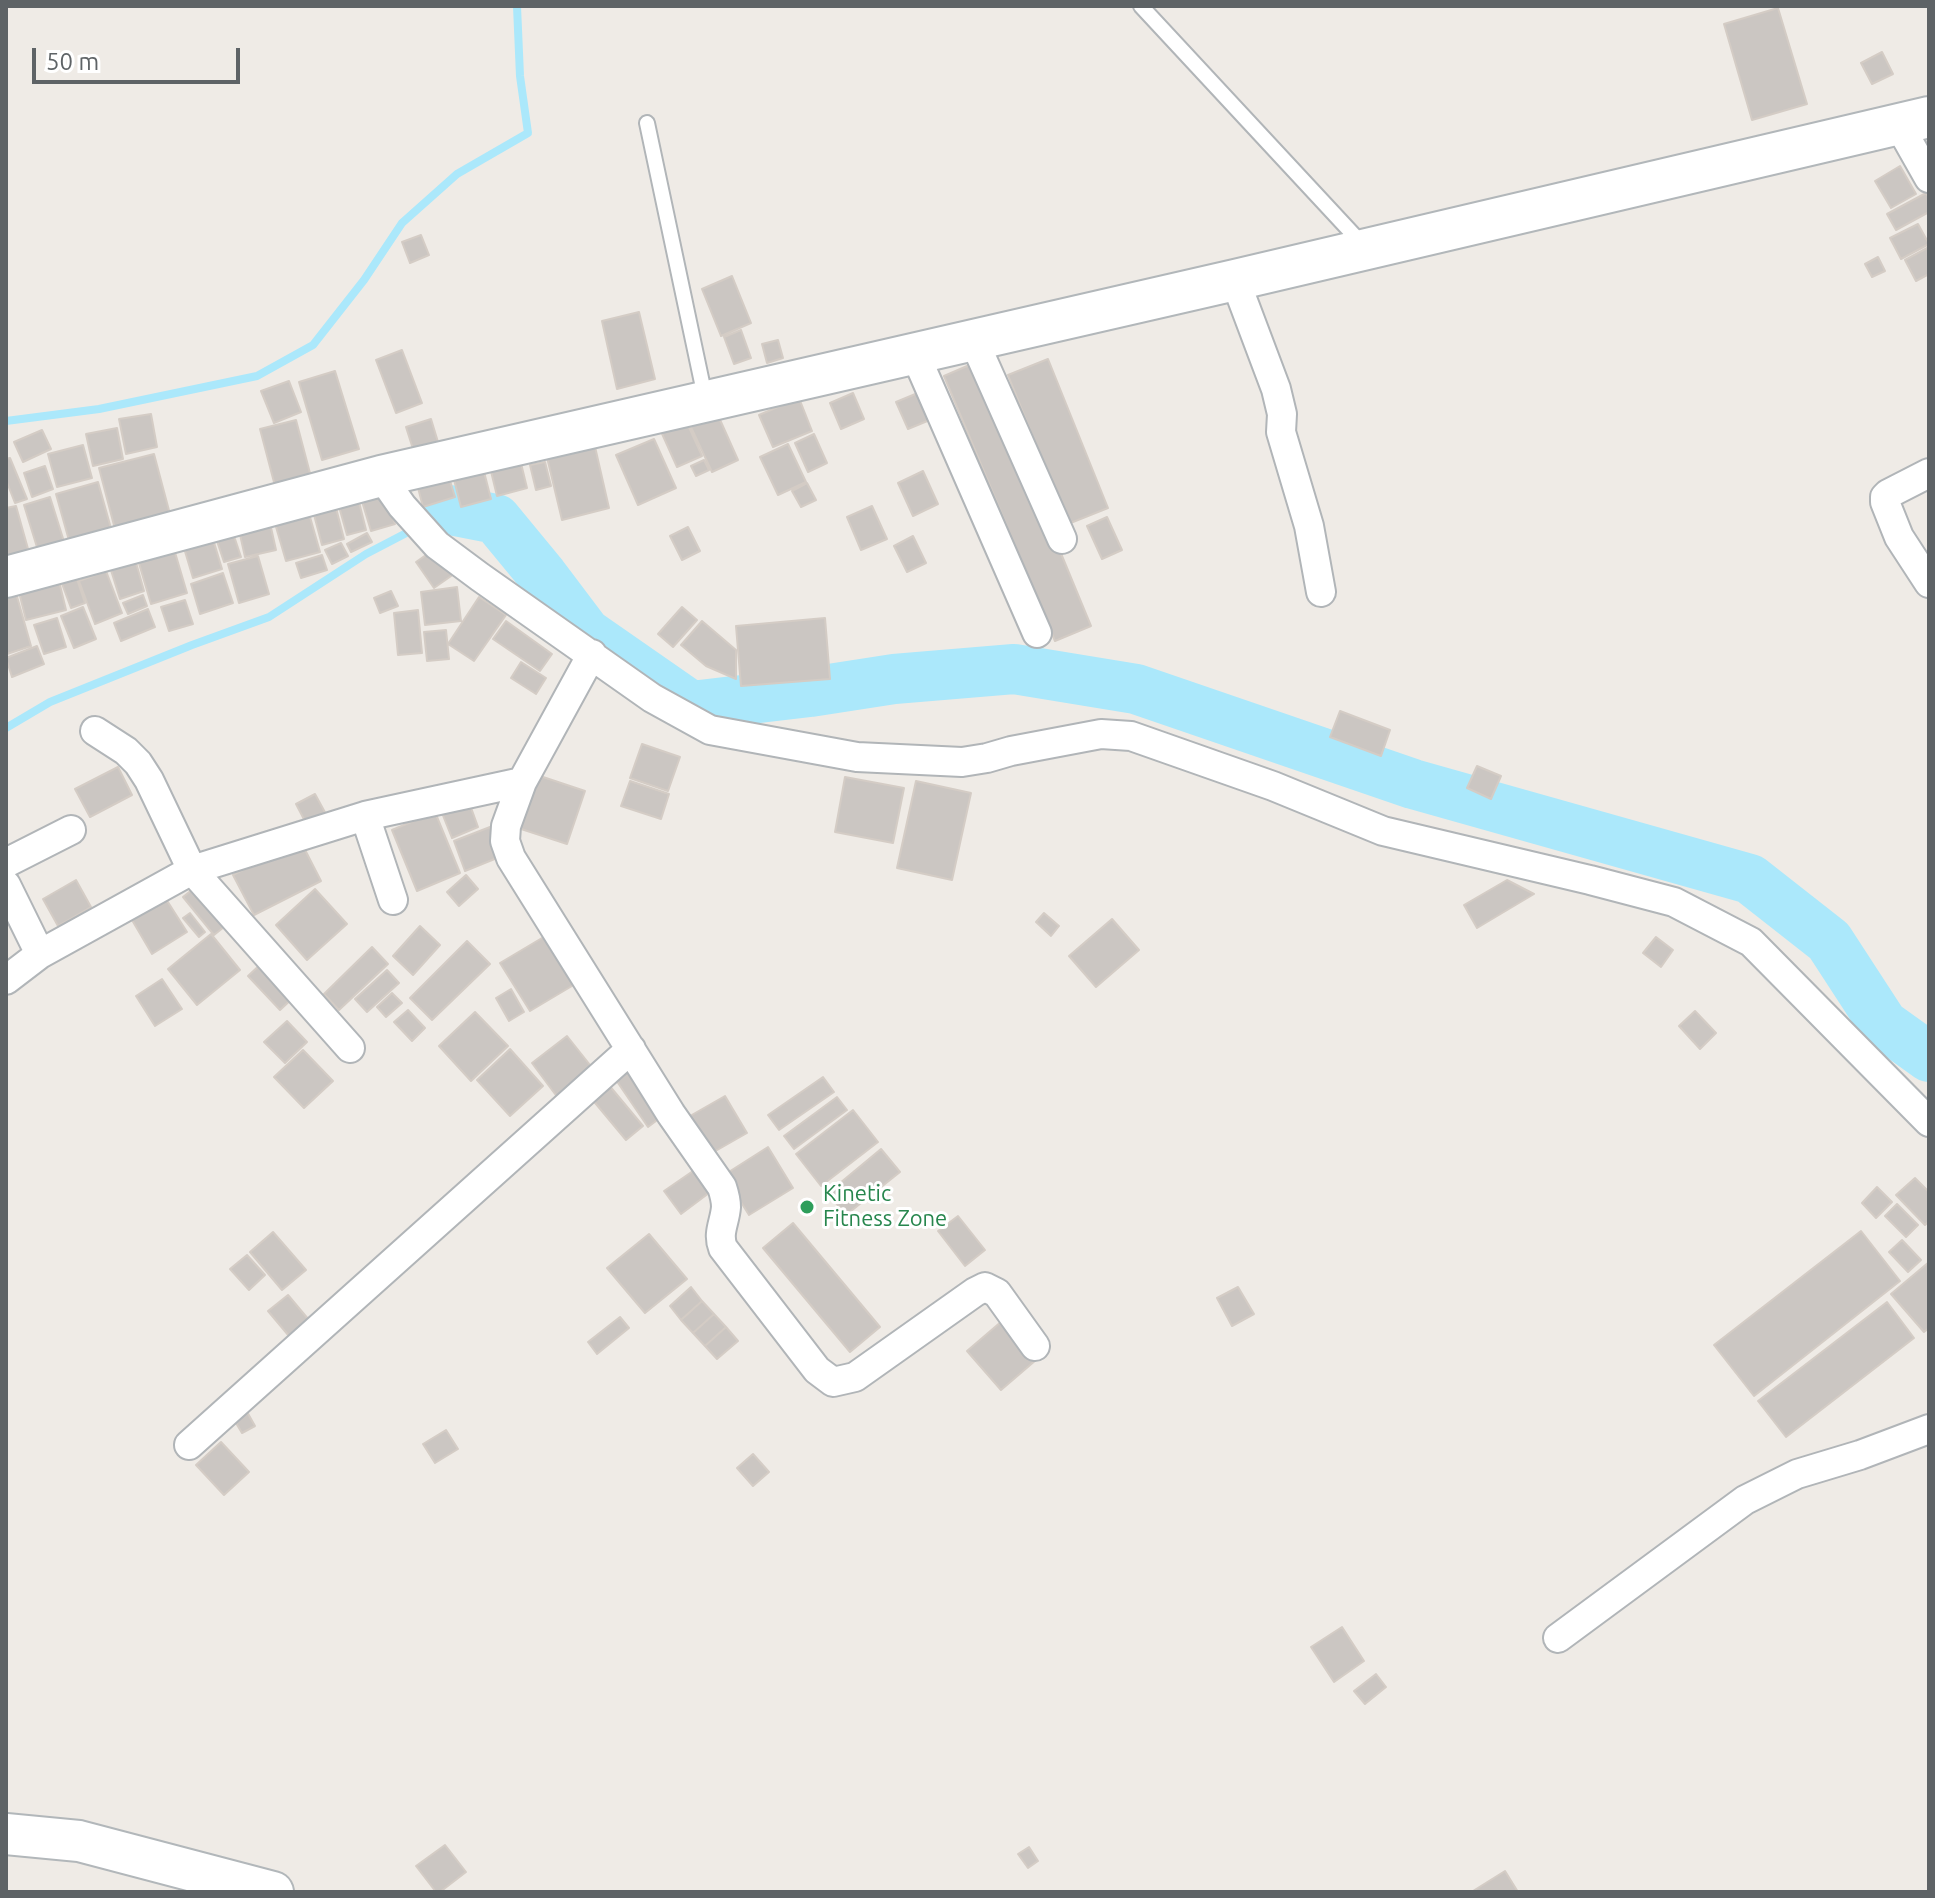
<!DOCTYPE html>
<html>
<head>
<meta charset="utf-8">
<style>
  body { margin:0 }
  #map { position:relative; width:1935px; height:1898px; overflow:hidden; background:#efebe6; font-family:Ubuntu,sans-serif }
  canvas { display:block }
  .frame { position:absolute; inset:0; border:8px solid #5e6366; pointer-events:none }
  .scale { position:absolute; left:32px; top:48px; width:208px; height:36px; box-sizing:border-box; border:4px solid #5e6366; border-top:0; padding-left:10px; font-size:24px; line-height:28px; white-space:nowrap; color:#5e6366; -webkit-text-stroke:6px #fff; paint-order:stroke }
</style>
</head>
<body>
<div id="map">
<canvas width="1935" height="1898"></canvas>
<div class="frame"></div>
<div class="scale">50 m</div>
</div>
<script>
const ctx = document.querySelector('canvas').getContext('2d');
ctx.lineJoin = 'round';
function strokePath(path, color, width, dash) {
  ctx.strokeStyle = color;
  ctx.lineWidth = width;
  ctx.lineCap = dash ? 'butt' : 'round';
  ctx.setLineDash(dash || []);
  ctx.stroke(path);
}
function fillPath(path, color) {
  ctx.fillStyle = color;
  ctx.fill(path, 'evenodd');
}
function label(font, color, halo, rows, align = 'center') {
  ctx.font = font + ' Ubuntu,sans-serif';
  ctx.lineWidth = 6;
  ctx.setLineDash([]);
  ctx.textBaseline = 'middle';
  ctx.strokeStyle = halo;
  ctx.fillStyle = color;
  for (const [text, x, y, turn = 0] of rows) {
    ctx.save();
    ctx.translate(x, y);
    ctx.rotate((+turn || 0) * Math.PI / 180);
    ctx.textAlign = isNaN(turn) ? turn : align;
    if (halo) ctx.strokeText(text, 0, 0);
    ctx.fillText(text, 0, 0);
    ctx.restore();
  }
}
strokePath(new Path2D(`
  M6 421 99 409 257 376 313 345 364 280 402 223 457 174 528 133 520 76 517 6
  M426 523 450 510
  M6 728 50 702 192 645 269 617 366 554 414 529`), '#abe8fb', 8);
strokePath(new Path2D(`
  M450 510 496 519 543 576 586 633 691 706 810 692 894 679 1014 669 1136 689 1413 784 1750 879 1829 941 1883 1024 1929 1057`), '#abe8fb', 50);
const building = new Path2D(`
  M1778 8 1807 104 1752 120 1724 24Z
  M1882 52 1893 74 1872 84 1861 63Z
  M1900 166 1916 194 1891 208 1875 181Z
  M1926 193 1929 198V212L1896 230 1887 214Z
  M1918 224 1929 244 1901 259 1890 238Z
  M421 235 429 255 410 263 402 242Z
  M1929 247V274L1916 281 1905 260Z
  M1878 257 1885 271 1872 277 1865 264Z
  M732 276 751 323 721 336 702 289Z
  M639 312 655 379 617 389 602 321Z
  M741 330 751 358 734 364 724 337Z
  M778 340 783 358 767 363 762 344Z
  M402 350 422 403 396 413 376 360Z
  M1048 359 1108 508 1068 524 1008 375Z
  M981 360 1091 626 1055 641 944 376Z
  M335 371 359 449 322 460 299 382Z
  M289 381 301 412 274 423 261 391Z
  M925 390 937 417 908 429 896 402Z
  M853 393 864 419 841 429 830 403Z
  M799 398 812 431 773 447 759 415Z
  M717 413 738 460 712 472 690 425Z
  M151 414 157 447 126 454 119 419Z
  M684 416 702 456 677 467 659 427Z
  M431 419 438 442 413 449 406 427Z
  M296 420 311 477 275 486 260 429Z
  M117 428 123 459 93 466 86 434Z
  M42 430 51 449 23 462 14 442Z
  M814 434 827 463 808 472 795 443Z
  M593 438 609 508 562 520 545 449Z
  M654 439 676 488 638 505 616 455Z
  M788 444 806 482 778 495 760 457Z
  M83 445 92 478 57 487 48 454Z
  M154 454 171 518 116 533 99 468Z
  M519 455 527 488 497 496 489 463Z
  M10 458 27 499 15 503 6 480V459Z
  M704 460 709 470 696 476 691 466Z
  M545 462 551 486 536 490 530 465Z
  M482 464 491 499 461 507 452 472Z
  M45 466 53 489 32 497 24 473Z
  M447 471 455 497 423 507 416 480Z
  M923 471 938 504 913 516 898 483Z
  M98 482 112 532 70 544 56 494Z
  M807 483 816 500 801 507 792 491Z
  M384 491 395 524 371 531 361 498Z
  M50 497 66 548 40 557 24 505Z
  M358 498 366 530 347 535 338 503Z
  M335 504 344 539 322 545 313 511Z
  M16 506 30 556 6 563V508Z
  M872 506 887 539 861 550 847 517Z
  M308 510 320 552 286 561 274 520Z
  M1107 517 1122 550 1102 559 1087 526Z
  M270 523 276 550 245 557 239 530Z
  M688 527 700 551 682 560 670 536Z
  M233 533 241 557 224 562 216 538Z
  M367 533 372 542 351 552 347 544Z
  M913 536 926 563 907 572 894 546Z
  M213 539 222 569 193 578 184 548Z
  M341 543 348 556 332 564 325 550Z
  M436 548 454 574 434 588 416 562Z
  M174 549 187 593 151 604 138 560Z
  M322 555 327 570 301 578 296 563Z
  M258 556 269 594 239 603 228 564Z
  M135 559 144 591 120 599 110 567Z
  M106 571 122 613 95 624 79 581Z
  M223 573 233 603 200 614 191 584Z
  M76 576 85 603 71 608 61 581Z
  M59 581 66 610 26 620 19 592Z
  M457 587 461 621 425 625 421 592Z
  M391 591 398 606 380 613 374 598Z
  M16 593 31 646 7 654 6 596Z
  M143 595 147 606 128 614 123 603Z
  M479 597 506 615 474 661 448 644Z
  M185 600 193 624 169 631 161 607Z
  M83 607 96 639 74 648 61 616Z
  M682 607 697 620 673 647 658 634Z
  M148 609 155 627 121 641 114 623Z
  M418 610 422 653 398 655 394 613Z
  M57 618 66 647 44 654 34 625Z
  M825 618 830 679 741 686 736 626Z
  M506 621 552 654 540 671 493 639Z
  M702 621 736 650V679L706 666 681 645Z
  M446 630 449 659 427 661 424 632Z
  M37 646 44 664 12 677 6 658Z
  M521 662 546 678 536 694 511 678Z
  M1340 711 1390 730 1381 756 1330 737Z
  M642 744 680 757 668 791 630 778Z
  M1477 766 1501 776 1491 799 1467 788Z
  M118 767 132 795 90 817 75 789Z
  M531 773 585 791 567 844 512 826Z
  M845 777 904 788 893 843 835 832Z
  M630 781 669 794 661 819 621 806Z
  M916 781 971 793 952 880 897 868Z
  M315 794 327 816 308 827 296 804Z
  M469 802 478 827 452 838 442 813Z
  M435 812 460 873 417 891 392 830Z
  M490 827 502 856 465 871 454 841Z
  M300 840 321 881 254 915 233 875Z
  M466 875 478 889 459 906 447 892Z
  M76 880 91 907 58 926 43 899Z
  M1507 880 1534 894 1477 928 1464 905Z
  M198 885 229 923 214 935 183 897Z
  M315 889 347 924 307 960 276 925Z
  M166 899 187 932 152 954 132 920Z
  M190 913 205 932 199 937 183 918Z
  M1044 913 1059 926 1051 936 1036 922Z
  M1112 919 1139 950 1096 987 1069 956Z
  M420 926 440 945 413 975 393 956Z
  M211 934 240 970 197 1005 168 969Z
  M547 935 577 983 530 1011 500 963Z
  M1656 937 1673 950 1661 967 1643 953Z
  M467 941 490 964 432 1020 410 998Z
  M372 947 388 964 339 1010 324 994Z
  M263 962 295 996 280 1010 248 976Z
  M387 970 399 983 367 1012 355 999Z
  M162 979 182 1009 155 1026 136 996Z
  M511 989 524 1012 509 1021 496 998Z
  M392 993 402 1003 386 1017 377 1007Z
  M408 1010 425 1028 412 1041 394 1022Z
  M1695 1011 1716 1033 1700 1049 1679 1026Z
  M475 1012 508 1046 471 1081 439 1046Z
  M287 1021 307 1042 285 1063 264 1042Z
  M567 1036 594 1070 558 1098 532 1063Z
  M510 1049 543 1086 510 1116 477 1080Z
  M303 1050 333 1081 304 1108 274 1077Z
  M631 1069 664 1115 648 1127 616 1080Z
  M823 1077 834 1092 779 1130 768 1115Z
  M608 1084 643 1126 626 1140 591 1098Z
  M725 1096 747 1133 712 1153 690 1116Z
  M837 1097 847 1110 794 1149 784 1136Z
  M853 1110 878 1142 821 1186 796 1154Z
  M768 1147 793 1188 749 1215 724 1175Z
  M881 1149 900 1172 846 1215 828 1193Z
  M693 1171 709 1193 681 1214 664 1191Z
  M1915 1178 1929 1192V1221L1925 1225 1896 1195Z
  M1877 1187 1892 1202 1876 1218 1862 1203Z
  M1897 1204 1918 1225 1906 1237 1885 1216Z
  M958 1216 985 1250 965 1266 938 1231Z
  M793 1223 880 1327 850 1352 763 1248Z
  M1861 1231 1900 1281 1754 1396 1714 1345Z
  M273 1232 306 1270 282 1290 250 1252Z
  M649 1234 687 1279 645 1313 607 1268Z
  M1902 1240 1921 1260 1908 1272 1889 1252Z
  M247 1255 265 1275 249 1290 230 1269Z
  M1929 1262V1328L1924 1332 1891 1294Z
  M691 1287 702 1301 681 1320 670 1306Z
  M1238 1287 1254 1314 1232 1326 1217 1298Z
  M288 1295 314 1326 294 1342 268 1311Z
  M702 1301 714 1314 693 1333 681 1320Z
  M1887 1302 1914 1338 1786 1437 1758 1401Z
  M714 1314 726 1327 705 1346 693 1333Z
  M620 1317 629 1328 597 1354 588 1342Z
  M1002 1321 1036 1360 1001 1390 967 1351Z
  M726 1327 738 1341 717 1359 705 1346Z
  M246 1410 255 1426 242 1433 233 1418Z
  M446 1430 458 1449 435 1463 423 1444Z
  M221 1442 249 1472 224 1495 196 1465Z
  M753 1454 769 1472 753 1486 737 1468Z
  M1342 1627 1364 1661 1334 1682 1311 1647Z
  M1376 1674 1386 1687 1365 1704 1354 1691Z
  M445 1845 466 1872 440 1892H436L416 1866Z
  M1029 1847 1038 1861 1028 1868 1018 1854Z
  M1505 1871 1518 1892H1474L1473 1891Z`);
fillPath(building, '#cbc6c2');
strokePath(building, '#d4ccc5', 2);
const lane = new Path2D(`
  M1141 6 1364 246
  M647 123 705 397`);
const street = new Path2D(`
  M1899 125 1929 178
  M1235 280 1276 389 1282 414 1281 432 1309 526 1321 592
  M974 341 1062 539
  M915 354 1037 633
  M1929 473 1888 494 1885 497V502L1899 537 1929 583
  M381 476 402 506 437 545 480 577 652 698 710 730 857 757 962 762 987 758 1011 751 1101 734 1131 736 1273 786 1383 831 1590 880 1674 902 1751 942 1929 1122
  M592 654 522 782 506 826 505 841 511 858 671 1114 722 1187C724 1193 726 1200 726 1207 725 1222 717 1233 723 1248L817 1370 833 1382 855 1377 975 1292 985 1287 997 1293 1035 1346
  M95 731 126 751 138 763 149 780 192 870 350 1048
  M365 816 393 900
  M6 863 71 830
  M6 885 40 954
  M6 980 40 954 192 870 365 816 522 782
  M189 1445 631 1049
  M1558 1638 1745 1500 1797 1474 1860 1455 1929 1429`);
const secondary = new Path2D(`
  M6 577 381 476 1235 280 1929 117
  M6 1834 79 1841 273 1892`);
strokePath(lane, '#b1b5b8', 18);
strokePath(street, '#b1b5b8', 32);
strokePath(secondary, '#b2b7ba', 44);
strokePath(lane, '#fff', 14);
strokePath(street, '#fff', 28);
strokePath(secondary, '#fff', 40);
for (const [x, y, r, color] of [
  [807,1207,8,"#2e9e5b"]
]) {
  const dot = new Path2D();
  dot.arc(x, y, r, 0, 2 * Math.PI);
  ctx.fillStyle = color;
  ctx.fill(dot);
  strokePath(dot, '#fff', 3);
}
label('22px', '#27864d', '#fff', [
  ["Kinetic",823,1194],
  ["Fitness Zone",823,1219]
], 'left');
</script>
</body>
</html>
